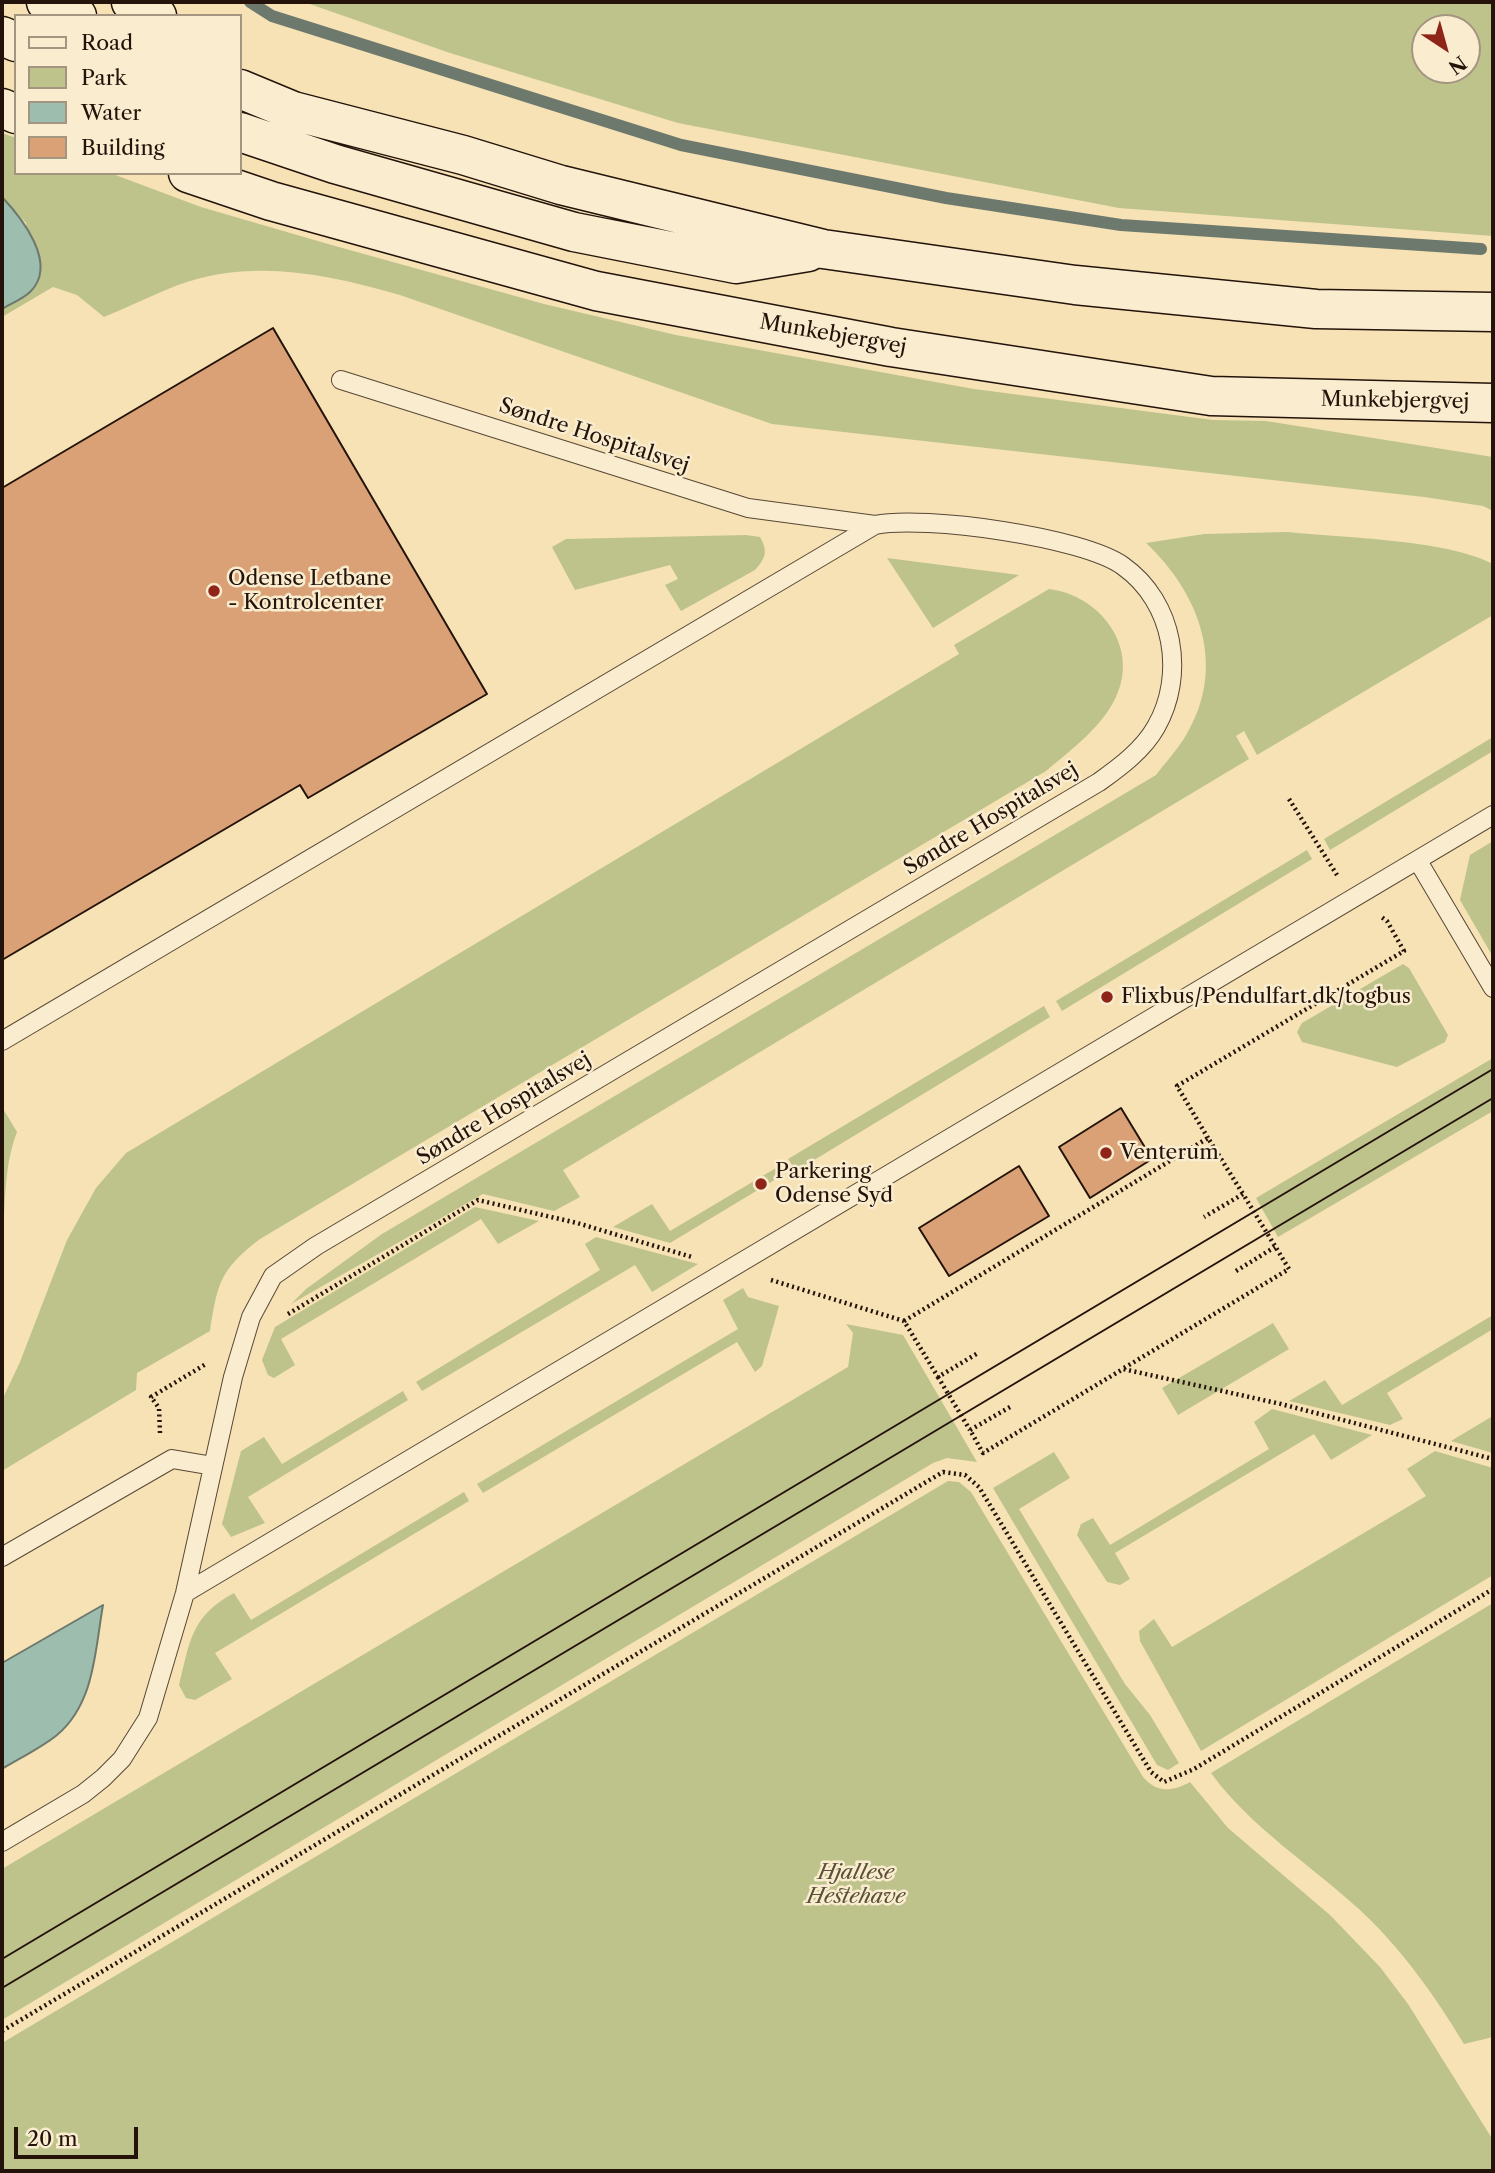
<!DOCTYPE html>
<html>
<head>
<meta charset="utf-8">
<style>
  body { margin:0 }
  #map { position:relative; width:1495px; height:2173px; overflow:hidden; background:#f6e2b5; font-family:"Libre Caslon Text",serif }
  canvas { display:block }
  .frame { position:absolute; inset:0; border:4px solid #24130a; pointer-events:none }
  .legend { position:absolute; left:14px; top:14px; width:228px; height:161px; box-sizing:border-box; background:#f9eccf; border:2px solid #a49580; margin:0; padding:9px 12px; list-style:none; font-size:21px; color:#24130a }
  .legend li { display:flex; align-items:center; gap:14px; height:35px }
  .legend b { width:35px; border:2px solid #a49580 }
  .north { position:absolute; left:1411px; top:14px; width:70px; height:70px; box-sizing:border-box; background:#f9eccf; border:2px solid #a49580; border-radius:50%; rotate:144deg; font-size:19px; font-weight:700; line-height:28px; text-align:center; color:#24130a }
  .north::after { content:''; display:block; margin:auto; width:24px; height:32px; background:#8f2418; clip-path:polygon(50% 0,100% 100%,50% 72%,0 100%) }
  .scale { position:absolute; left:14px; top:2127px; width:124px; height:32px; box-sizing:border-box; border:4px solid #24130a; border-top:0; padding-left:9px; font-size:21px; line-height:24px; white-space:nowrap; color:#24130a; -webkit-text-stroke:5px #f9eccf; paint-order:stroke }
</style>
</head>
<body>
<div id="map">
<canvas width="1495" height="2173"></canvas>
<div class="frame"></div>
<ul class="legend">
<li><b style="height:9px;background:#f9eccf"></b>Road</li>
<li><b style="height:19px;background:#bec38c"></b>Park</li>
<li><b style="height:19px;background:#9dbdaf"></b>Water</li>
<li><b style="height:19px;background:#d9a175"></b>Building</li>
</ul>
<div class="north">N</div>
<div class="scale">20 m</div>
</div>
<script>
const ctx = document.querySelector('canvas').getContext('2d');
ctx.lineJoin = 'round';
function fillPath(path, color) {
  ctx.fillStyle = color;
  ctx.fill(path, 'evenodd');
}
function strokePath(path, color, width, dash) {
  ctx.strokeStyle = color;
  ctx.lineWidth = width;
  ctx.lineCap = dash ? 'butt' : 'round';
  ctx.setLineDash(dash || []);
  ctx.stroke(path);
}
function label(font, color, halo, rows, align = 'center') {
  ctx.font = font + ' "Libre Caslon Text",serif';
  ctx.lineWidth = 5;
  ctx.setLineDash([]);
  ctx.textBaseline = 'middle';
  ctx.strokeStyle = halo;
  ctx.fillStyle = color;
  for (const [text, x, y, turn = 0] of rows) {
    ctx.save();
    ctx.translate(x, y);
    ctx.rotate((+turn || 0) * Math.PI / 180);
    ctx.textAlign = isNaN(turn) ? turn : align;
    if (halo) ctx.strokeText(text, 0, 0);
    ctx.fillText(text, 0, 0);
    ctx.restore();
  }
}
fillPath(new Path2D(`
  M304 2H1493V236L1119 208 678 123 450 53ZM1425 28H1467V70H1425Z
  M2 133 16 138V173H110L201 207 328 244 544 304 676 335 974 389 1213 420 1266 421 1493 457V511L1483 506 1424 497 772 424 400 295C327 274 252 258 178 285 153 295 128 307 104 317L77 295 53 287 2 317V309L31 292 26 223 2 197Z
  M1287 532C1343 538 1445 539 1493 564V615L1257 755 1244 731 1236 736 1249 759 563 1170 580 1197 554 1211 483 1194 291 1304 306 1289 382 1234 1156 775C1165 763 1177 750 1185 737 1228 667 1200 594 1146 543L1204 534Z
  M746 535 760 537C768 551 766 558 755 570L681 611 665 585 678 579 670 565 575 590 552 547 566 539Z
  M887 558 1019 575 933 628Z
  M1049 589C1099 595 1140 646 1116 697 1102 727 1071 750 1046 771L260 1239C220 1270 218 1282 210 1331L137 1373 136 1390 2 1471V1400L20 1362 67 1240 96 1188 126 1153 959 654 954 645Z
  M1493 737V751L1330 850 1324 839Z
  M1493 841V957L1460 900 1470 855Z
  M1307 850 1312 859 1062 1011 1056 1001Z
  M1403 964 1409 968 1448 1035 1445 1042 1397 1067 1302 1042 1297 1032 1302 1023Z
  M1044 1006 1050 1017 796 1171 788 1159Z
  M1493 1058V1111L1278 1237 1256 1198Z
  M2 1107 17 1132C3 1168 6 1206 2 1244Z
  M776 1168 781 1176 670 1243 613 1227 652 1204 670 1231Z
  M475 1207 539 1221 498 1244 481 1219 281 1339 295 1365 274 1378 268 1375 262 1360 275 1327Z
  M596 1237 698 1264 652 1292 635 1265 422 1391 416 1382 600 1270 585 1244Z
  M743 1288 748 1297 779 1306 762 1366 755 1372 737 1342 483 1493 477 1484 738 1329 723 1300Z
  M1493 1315V1329L1387 1393 1403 1419 1390 1425 1289 1401 1325 1380 1342 1405Z
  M1273 1323 1289 1349 1178 1415 1162 1388Z
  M846 1324 903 1335 977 1462 947 1458 933 1463 2 2020V1869L848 1367 853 1333Z
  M403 1391 408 1400 248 1497 265 1523 231 1537 222 1524 241 1451 264 1437 282 1464Z
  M1272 1409 1372 1435 1331 1460 1314 1434 1115 1553 1130 1579 1120 1585 1107 1582 1077 1535 1081 1524 1093 1518 1110 1545 1269 1449 1254 1422Z
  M1491 1417 1493 1453 1451 1441Z
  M1435 1451 1493 1468V1575L1201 1751 1140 1641 1139 1631 1154 1619 1172 1647 1426 1496 1407 1469Z
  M1054 1452 1070 1478 1019 1509 1125 1684 1150 1715 1179 1763 1168 1770 1157 1765 993 1488Z
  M948 1481 959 1482 971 1492 1143 1777C1157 1793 1172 1792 1190 1782L1228 1828 1330 1915 1380 1967 1408 2004 1493 2140V2171H2V2043Z
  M464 1492 469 1501 215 1653 232 1679 195 1700 186 1698 179 1685C190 1641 191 1616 234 1593L251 1620Z
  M1493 1603V2037L1464 2044C1435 1996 1402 1949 1360 1910 1311 1865 1250 1827 1211 1773Z`), '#bec38c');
const water = new Path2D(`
  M2 197C21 217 59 264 30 292 23 299 10 304 2 309Z
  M103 1605C95 1650 95 1703 57 1735 41 1748 20 1758 2 1769V1663Z`);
fillPath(water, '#9dbdaf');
strokePath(water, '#6d796d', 2);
strokePath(new Path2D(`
  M250 2 272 16 681 145 946 198 1121 225 1481 249`), '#6d796d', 12);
const building = new Path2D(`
  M273 328 487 694 308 798 300 785 2 960V488Z
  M1121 1108 1152 1159 1090 1198 1059 1147Z
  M1019 1166 1049 1216 949 1276 919 1228Z`);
fillPath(building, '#d9a175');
strokePath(building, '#24130a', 2);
const lane = new Path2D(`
  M1418 861 1493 988
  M2 1041 875 525
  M2 1557 172 1459 213 1466
  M185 1593 1493 815
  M2 1842 83 1794 103 1778 122 1759 148 1718 185 1593 233 1377 251 1317 273 1276 316 1246 1099 782C1120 767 1143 750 1156 727 1186 675 1174 602 1123 566 1083 537 924 515 875 525L748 508 341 380`);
const secondary = new Path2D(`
  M46 2 77 16
  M131 2 157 16
  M2 36 16 42
  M240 89 293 111 463 155 561 185 823 249 1075 285 1316 309 1493 312
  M2 108 16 114
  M240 132 335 164 574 232 736 264 808 252
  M188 173 271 201 596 291 891 347 1211 396 1493 403`);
strokePath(lane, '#584735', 20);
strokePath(secondary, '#24130a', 41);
strokePath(new Path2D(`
  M1289 799 1337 875
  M1208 1138 1177 1086 1404 951 1387 921 1380 916
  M1236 1271 1275 1247
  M771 1280 904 1321 938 1377 978 1353
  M288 1314 478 1200 577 1223 692 1257
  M904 1321 1208 1138 1243 1194
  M1124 1368 1289 1269 1243 1194 1204 1217
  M938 1377 970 1430
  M1010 1407 970 1430 983 1453 1123 1369 1281 1404 1493 1459
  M160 1433 159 1408 151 1397 206 1364
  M2 2031 943 1472 965 1475 979 1487 1151 1772 1164 1782 1194 1769 1493 1589`), '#24130a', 4.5, [2, 3.5]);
strokePath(lane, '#f9eccf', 18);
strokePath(secondary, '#f9eccf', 38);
strokePath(new Path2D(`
  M2 1959 1493 1069
  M2 1988 1493 1098`), '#24130a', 2);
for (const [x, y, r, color] of [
  [214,591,7,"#8f2418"],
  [1107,997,7,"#8f2418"],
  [1106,1153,7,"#8f2418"],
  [761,1184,7,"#8f2418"]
]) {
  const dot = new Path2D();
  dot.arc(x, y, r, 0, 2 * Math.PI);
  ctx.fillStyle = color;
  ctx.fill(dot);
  strokePath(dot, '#f9eccf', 2.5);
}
label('21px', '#24130a', '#f9eccf', [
  ["Munkebjergvej",833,335,10],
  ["Munkebjergvej",1395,401,1],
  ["Søndre Hospitalsvej",594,436,18],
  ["Søndre Hospitalsvej",991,819,-31],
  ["Søndre Hospitalsvej",504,1109,-31]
]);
label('21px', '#24130a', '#f9eccf', [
  ["Odense Letbane",228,579],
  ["- Kontrolcenter",228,603],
  ["Flixbus/Pendulfart.dk/togbus",1121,997],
  ["Venterum",1120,1153],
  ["Parkering",775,1172],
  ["Odense Syd",775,1196]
], 'left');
label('italic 21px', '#5a5138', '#f9eccf', [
  ["Hjallese",856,1873],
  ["Hestehave",856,1897]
]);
</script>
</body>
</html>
